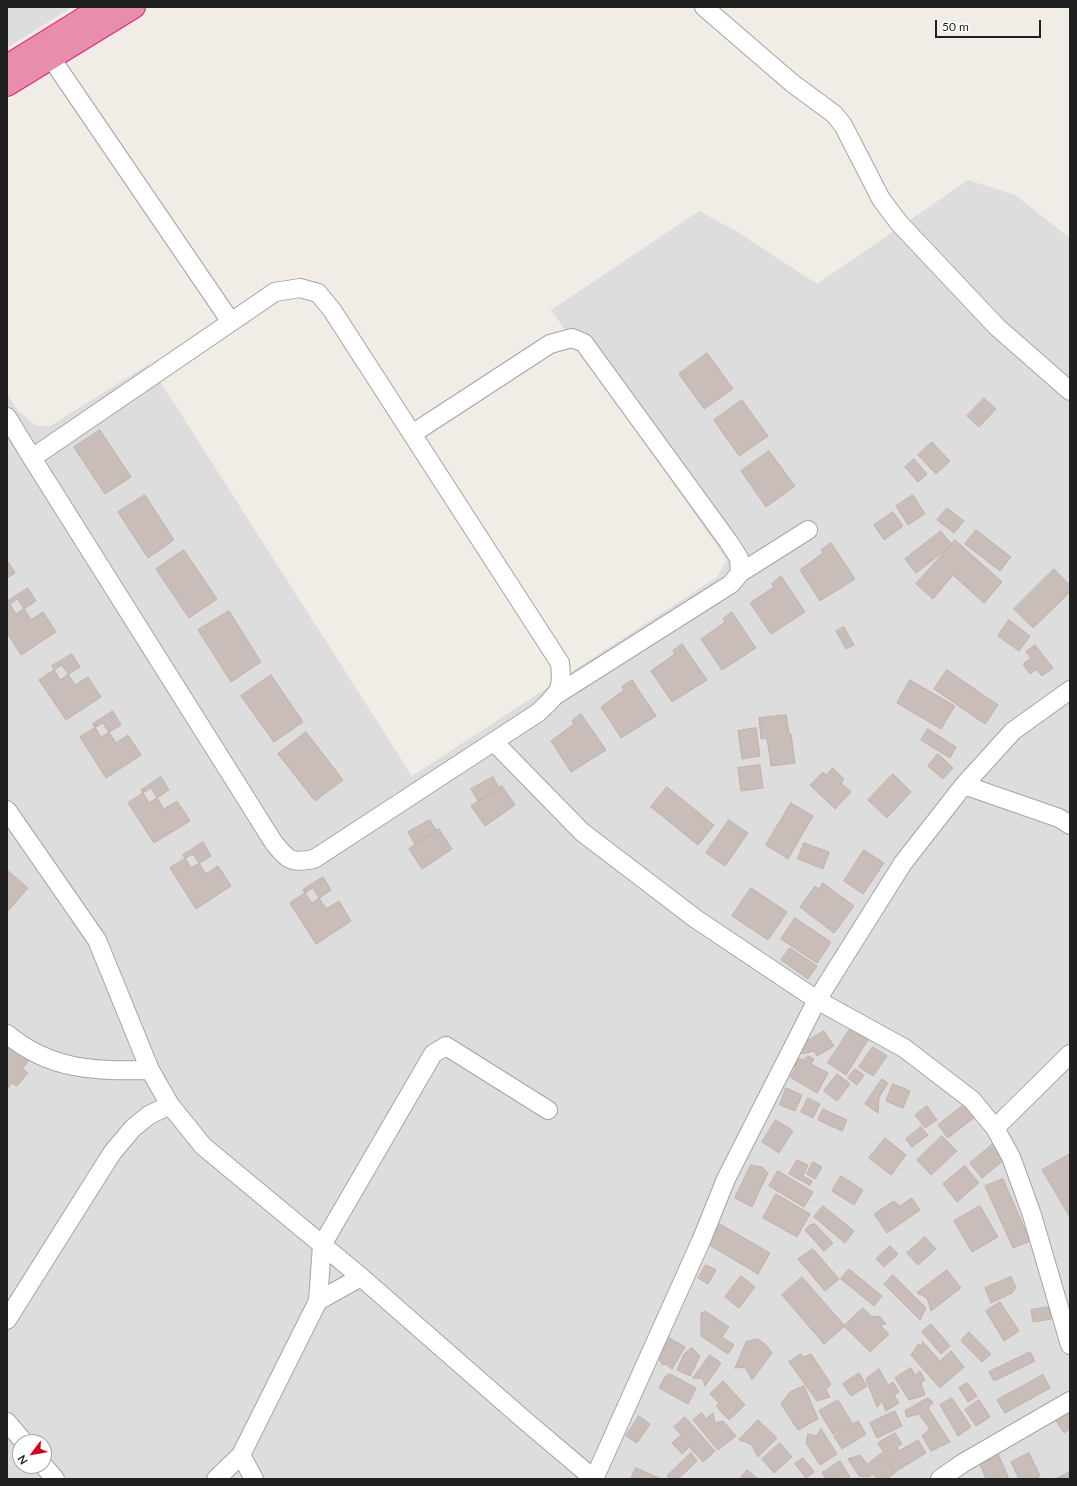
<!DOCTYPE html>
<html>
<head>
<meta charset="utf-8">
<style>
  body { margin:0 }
  #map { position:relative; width:1077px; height:1486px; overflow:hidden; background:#f1ece6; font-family:Lato,sans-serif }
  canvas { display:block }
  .frame { position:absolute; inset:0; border:8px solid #202020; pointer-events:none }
  .north { position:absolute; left:12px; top:1434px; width:40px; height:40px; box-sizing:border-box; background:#fff; border:1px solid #a6a6a6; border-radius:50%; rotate:238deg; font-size:11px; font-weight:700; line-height:16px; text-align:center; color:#202020 }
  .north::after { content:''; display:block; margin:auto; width:14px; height:18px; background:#d00020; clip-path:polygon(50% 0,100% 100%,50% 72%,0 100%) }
  .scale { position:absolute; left:935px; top:20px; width:106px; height:18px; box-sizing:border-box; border:2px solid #202020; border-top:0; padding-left:5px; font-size:12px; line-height:14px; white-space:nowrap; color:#202020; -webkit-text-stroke:3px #fff; paint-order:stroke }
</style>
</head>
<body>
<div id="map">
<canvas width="1077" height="1486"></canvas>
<div class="frame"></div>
<div class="north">N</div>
<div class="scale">50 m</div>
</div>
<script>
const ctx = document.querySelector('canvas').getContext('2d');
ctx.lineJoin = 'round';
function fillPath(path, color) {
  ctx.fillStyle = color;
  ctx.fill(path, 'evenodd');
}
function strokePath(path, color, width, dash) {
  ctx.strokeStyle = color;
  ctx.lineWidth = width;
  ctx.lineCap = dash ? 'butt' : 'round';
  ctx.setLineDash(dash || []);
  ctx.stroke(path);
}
fillPath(new Path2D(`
  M7 7H72L7 48Z
  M968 180 1015 195 1070 238V1479H7V393L18 411 36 426H50L149 364 412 776 717 577 727 560 551 310 699 211 738 232 817 284ZM20 1442H44V1466H20Z`), '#dedddd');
const building = new Path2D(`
  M707 353 733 389 704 409 679 374Z
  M984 398 996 409 979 427 967 416Z
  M742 400 768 436 739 456 714 420Z
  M100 430 131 477 105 494 74 447Z
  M932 442 950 461 936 474 918 455Z
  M769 451 795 486 766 507 741 471Z
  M914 459 927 474 918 482 905 467Z
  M145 495 174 540 148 558 118 512Z
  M913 495 925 514 908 525 896 506Z
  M947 508 964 521 954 533 937 520Z
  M893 512 903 526 884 540 874 525Z
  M976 530 1011 557 1000 571 965 544Z
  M941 531 952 545 916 573 905 559Z
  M955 540 1002 582 984 603 953 575 933 599 916 584Z
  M831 543 855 579 820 601 800 570 823 553 821 550Z
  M184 550 217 599 189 618 156 569Z
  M7 560 15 573 7 578Z
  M1054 569 1070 585V592L1033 628 1014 609Z
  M781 576 805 612 771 634 750 603 774 587 772 584Z
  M28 588 36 601 16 614 8 601Z
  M18 599 31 620 43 612 56 632 21 655 7 633V606Z
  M229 611 261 662 231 682 198 630Z
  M732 612 756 648 722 670 701 639 725 622 723 619Z
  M1009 620 1030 636 1019 651 998 636Z
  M844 627 854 645 846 649 836 631Z
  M682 644 707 680 672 702 651 671 675 654 673 651Z
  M1035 645 1053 668 1042 676 1036 669 1030 674 1023 664 1031 658 1026 652Z
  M72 654 80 667 60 680 52 666Z
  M62 665 75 685 88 677 101 697 66 720 39 680Z
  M947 670 998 705 985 724 934 689Z
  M271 675 303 722 274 742 241 696Z
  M632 680 656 716 621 738 601 707 624 690 622 687Z
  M910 680 955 706 941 729 897 703Z
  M113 711 121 725 101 737 93 724Z
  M581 714 606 750 571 772 551 741 574 724 572 721Z
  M786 715 789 733 791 734 795 763 771 766 767 738 761 739 759 718Z
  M103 723 116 743 128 735 141 755 106 778 80 737Z
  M756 728 760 756 742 759 738 731Z
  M928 729 956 747 950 758 921 740Z
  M306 732 343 780 315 801 278 754Z
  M938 754 953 768 943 779 928 766Z
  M760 765 763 788 741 791 738 768Z
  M833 768 844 779 841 783 851 792 835 809 810 785 823 772 826 775Z
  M893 774 911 792 887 818 868 800Z
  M161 777 169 790 149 803 141 790Z
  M493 777 500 789 478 801 471 789Z
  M502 786 515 805 485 826 471 806Z
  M667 787 714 825 698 845 651 807Z
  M151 788 164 809 177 801 190 821 154 843 128 803Z
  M791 803 813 816 788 859 766 845Z
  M430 820 437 832 415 844 408 832Z
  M729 820 748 833 725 866 706 853Z
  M439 829 452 849 422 869 409 849Z
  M203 842 211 856 191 868 183 855Z
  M804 843 829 852 823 869 798 859Z
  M864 850 884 863 863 894 844 881Z
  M193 854 206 874 218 866 231 886 196 909 170 868Z
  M7 870 28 888 7 912Z
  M323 877 331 890 312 903 303 890Z
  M823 883 854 906 834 933 800 907 815 886 819 889Z
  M313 888 326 909 339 901 351 921 316 944 290 903Z
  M751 888 787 912 768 940 732 916Z
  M795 918 831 942 817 963 781 939Z
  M790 948 817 966 808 979 781 960Z
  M850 1029 868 1040 846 1075 828 1063Z
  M824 1031 834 1046 817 1056 814 1051 802 1054 798 1047Z
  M7 1043 29 1060 22 1069 28 1073 17 1086 12 1083 7 1089Z
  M873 1047 887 1056 873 1076 859 1067Z
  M808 1056 814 1059 811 1064 828 1073 817 1093 790 1077 795 1069V1057L803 1060Z
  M855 1069 864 1075 857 1085 848 1078Z
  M837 1074 850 1084 837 1101 824 1091Z
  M882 1079 888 1083 879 1097 878 1113 865 1104Z
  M893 1084 910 1091 903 1108 886 1101Z
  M786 1088 802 1095 795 1111 780 1105Z
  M808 1098 820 1104 813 1118 801 1112Z
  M965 1104 975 1117 948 1138 938 1125Z
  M927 1106 937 1120 925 1128 915 1115Z
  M823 1109 847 1120 842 1131 818 1120Z
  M776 1120 793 1131 779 1153 762 1142Z
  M921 1127 928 1135 912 1147 906 1139Z
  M942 1136 957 1151 931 1175 917 1160Z
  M885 1138 906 1155 891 1175 869 1158Z
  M993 1144 1005 1159 982 1178 970 1163Z
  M1070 1154V1217L1042 1170Z
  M797 1160 808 1165 803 1176 812 1181 810 1185 789 1174Z
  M813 1162 822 1167 815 1179 807 1174Z
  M751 1165 762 1167 768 1173 752 1207 735 1198Z
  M965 1166 979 1183 957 1202 943 1184Z
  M778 1171 813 1192 804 1207 769 1186Z
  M841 1176 863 1190 854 1205 832 1191Z
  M1003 1179 1030 1241 1013 1248 985 1186Z
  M776 1194 810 1214 797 1237 763 1218Z
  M912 1198 920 1210 887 1233 874 1214 894 1201 900 1206Z
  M823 1206 854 1231 845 1243 814 1217Z
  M980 1206 998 1237 972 1252 954 1221Z
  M718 1223 770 1253 758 1274 706 1243Z
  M815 1224 833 1243 824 1251 805 1230 810 1225Z
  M925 1237 936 1249 918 1265 907 1253Z
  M890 1246 898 1254 884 1267 876 1259Z
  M813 1249 839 1279 825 1291 798 1259Z
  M706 1265 716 1270 708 1284 698 1278Z
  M849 1269 882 1296 874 1306 841 1279Z
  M947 1270 961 1288 931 1311 927 1298 917 1293Z
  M893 1275 926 1308 920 1320 884 1284Z
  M741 1276 755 1287 739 1308 725 1297Z
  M802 1277 845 1326 824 1344 782 1295Z
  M1011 1277 1016 1287 1012 1293 991 1303 985 1288Z
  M1000 1302 1019 1331 1004 1341 986 1311Z
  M1049 1307 1051 1319 1033 1322 1031 1310Z
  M863 1308 872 1317 879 1316 886 1324 880 1325 889 1334 870 1352 844 1326Z
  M705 1311 729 1327 722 1337 734 1345 728 1354 701 1336V1314Z
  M931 1324 950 1346 941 1354 922 1332Z
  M969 1332 991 1354 982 1362 961 1341Z
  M666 1336 685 1347 672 1369 666 1364 663 1365 655 1354Z
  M758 1339 766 1345 772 1353 752 1380 745 1367 735 1368 746 1342Z
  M923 1342 940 1361 951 1351 964 1367 940 1388 911 1355 918 1344 921 1346Z
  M692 1348 700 1356 690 1376 677 1370 684 1354Z
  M1030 1352 1035 1361 994 1381 989 1372Z
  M801 1354 803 1357 811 1354 831 1384 826 1390 830 1397 817 1401 789 1362Z
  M710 1355 721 1363 705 1386 703 1379 693 1378Z
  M911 1368 915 1375 920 1371 925 1380 921 1383 925 1395 909 1400 895 1378Z
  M879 1369 888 1385 893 1382 899 1392 894 1395 899 1403 886 1411 882 1401 877 1407 866 1379Z
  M859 1373 867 1386 851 1396 843 1384Z
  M670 1374 696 1388 688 1404 659 1388 665 1377Z
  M1043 1375 1050 1388 1005 1413 997 1400Z
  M723 1381 745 1405 729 1420 716 1406 719 1403 710 1394Z
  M967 1383 977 1396 968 1402 959 1388Z
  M804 1386 818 1419 798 1430 781 1404 790 1392Z
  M928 1398 933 1402 928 1408 950 1442 931 1451 922 1436 930 1429 919 1414 907 1417 905 1411Z
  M952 1398 971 1427 958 1436 940 1405Z
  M838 1400 852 1423 833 1434 819 1411Z
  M979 1400 990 1417 976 1426 965 1410Z
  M1070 1410V1429L1064 1433 1054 1418Z
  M895 1411 902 1426 877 1438 870 1423Z
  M702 1413 706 1419 713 1413 715 1423 723 1421 736 1436 718 1450 693 1420Z
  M639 1416 650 1424 637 1443 626 1436Z
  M685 1417 715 1451 703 1462 689 1447 682 1454 672 1443 681 1435 674 1427Z
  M758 1420 777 1438 758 1457 751 1444 739 1440Z
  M858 1421 866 1434 842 1449 834 1436Z
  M821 1429 837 1454 820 1465 806 1443 808 1434 816 1436Z
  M895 1433 902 1444 897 1447 899 1451 918 1440 926 1453 895 1472 878 1443Z
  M780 1443 792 1457 774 1473 762 1459Z
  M691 1453 697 1461 678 1479H670L667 1476Z
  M882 1453 895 1473 886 1479H877L873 1474 869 1477 859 1476 848 1459 860 1455 867 1464Z
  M1029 1453 1040 1476 1035 1479H1019L1011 1462Z
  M998 1454 1009 1479H986L979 1462Z
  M803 1458 814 1472 806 1478 795 1464Z
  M840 1461 850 1477 847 1479H826L822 1473Z
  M636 1468 661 1479H631Z
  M747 1470 758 1479H740Z
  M1070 1472V1479H1055Z`);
fillPath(building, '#c9bdb9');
strokePath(building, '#c3b0a8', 1);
const minor = new Path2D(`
  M704 7 792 83 834 114 843 125 881 199 899 223 997 327 1070 391
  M39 52 51 58 231 322
  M7 417 32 458 274 843C289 861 290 863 314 859L539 712C559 692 563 691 560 663L332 310 318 293 300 288 275 292 32 458
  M412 434 550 344 572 338 584 343 728 541 739 558 740 573
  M556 695 731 584 740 573 808 530
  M494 742 582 832 696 919 817 1000 904 1048 972 1100 995 1128 1011 1157 1032 1215 1070 1345
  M964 785 1059 818 1070 825
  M7 810 97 940 150 1070 170 1105 203 1146 361 1277 522 1418 594 1479
  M7 1034C51 1071 96 1071 150 1070
  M995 1128 1070 1054
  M318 1301 322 1245 433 1054 446 1046 548 1110
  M7 1320 112 1153 133 1128 149 1115 170 1105
  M7 1422 24 1442
  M241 1455 254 1479
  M44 1466 55 1479
  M216 1479 241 1455 318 1301 361 1277
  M594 1479 701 1241 726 1179 817 1000 903 863 964 785 1013 731 1070 690
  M940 1479 963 1463 1070 1401`);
const highway = new Path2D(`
  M7 66 102 7
  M7 85 134 7`);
strokePath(minor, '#a4a4a4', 20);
strokePath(highway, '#de2380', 24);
strokePath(minor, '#fff', 18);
strokePath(highway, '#e98dac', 22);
</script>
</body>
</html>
